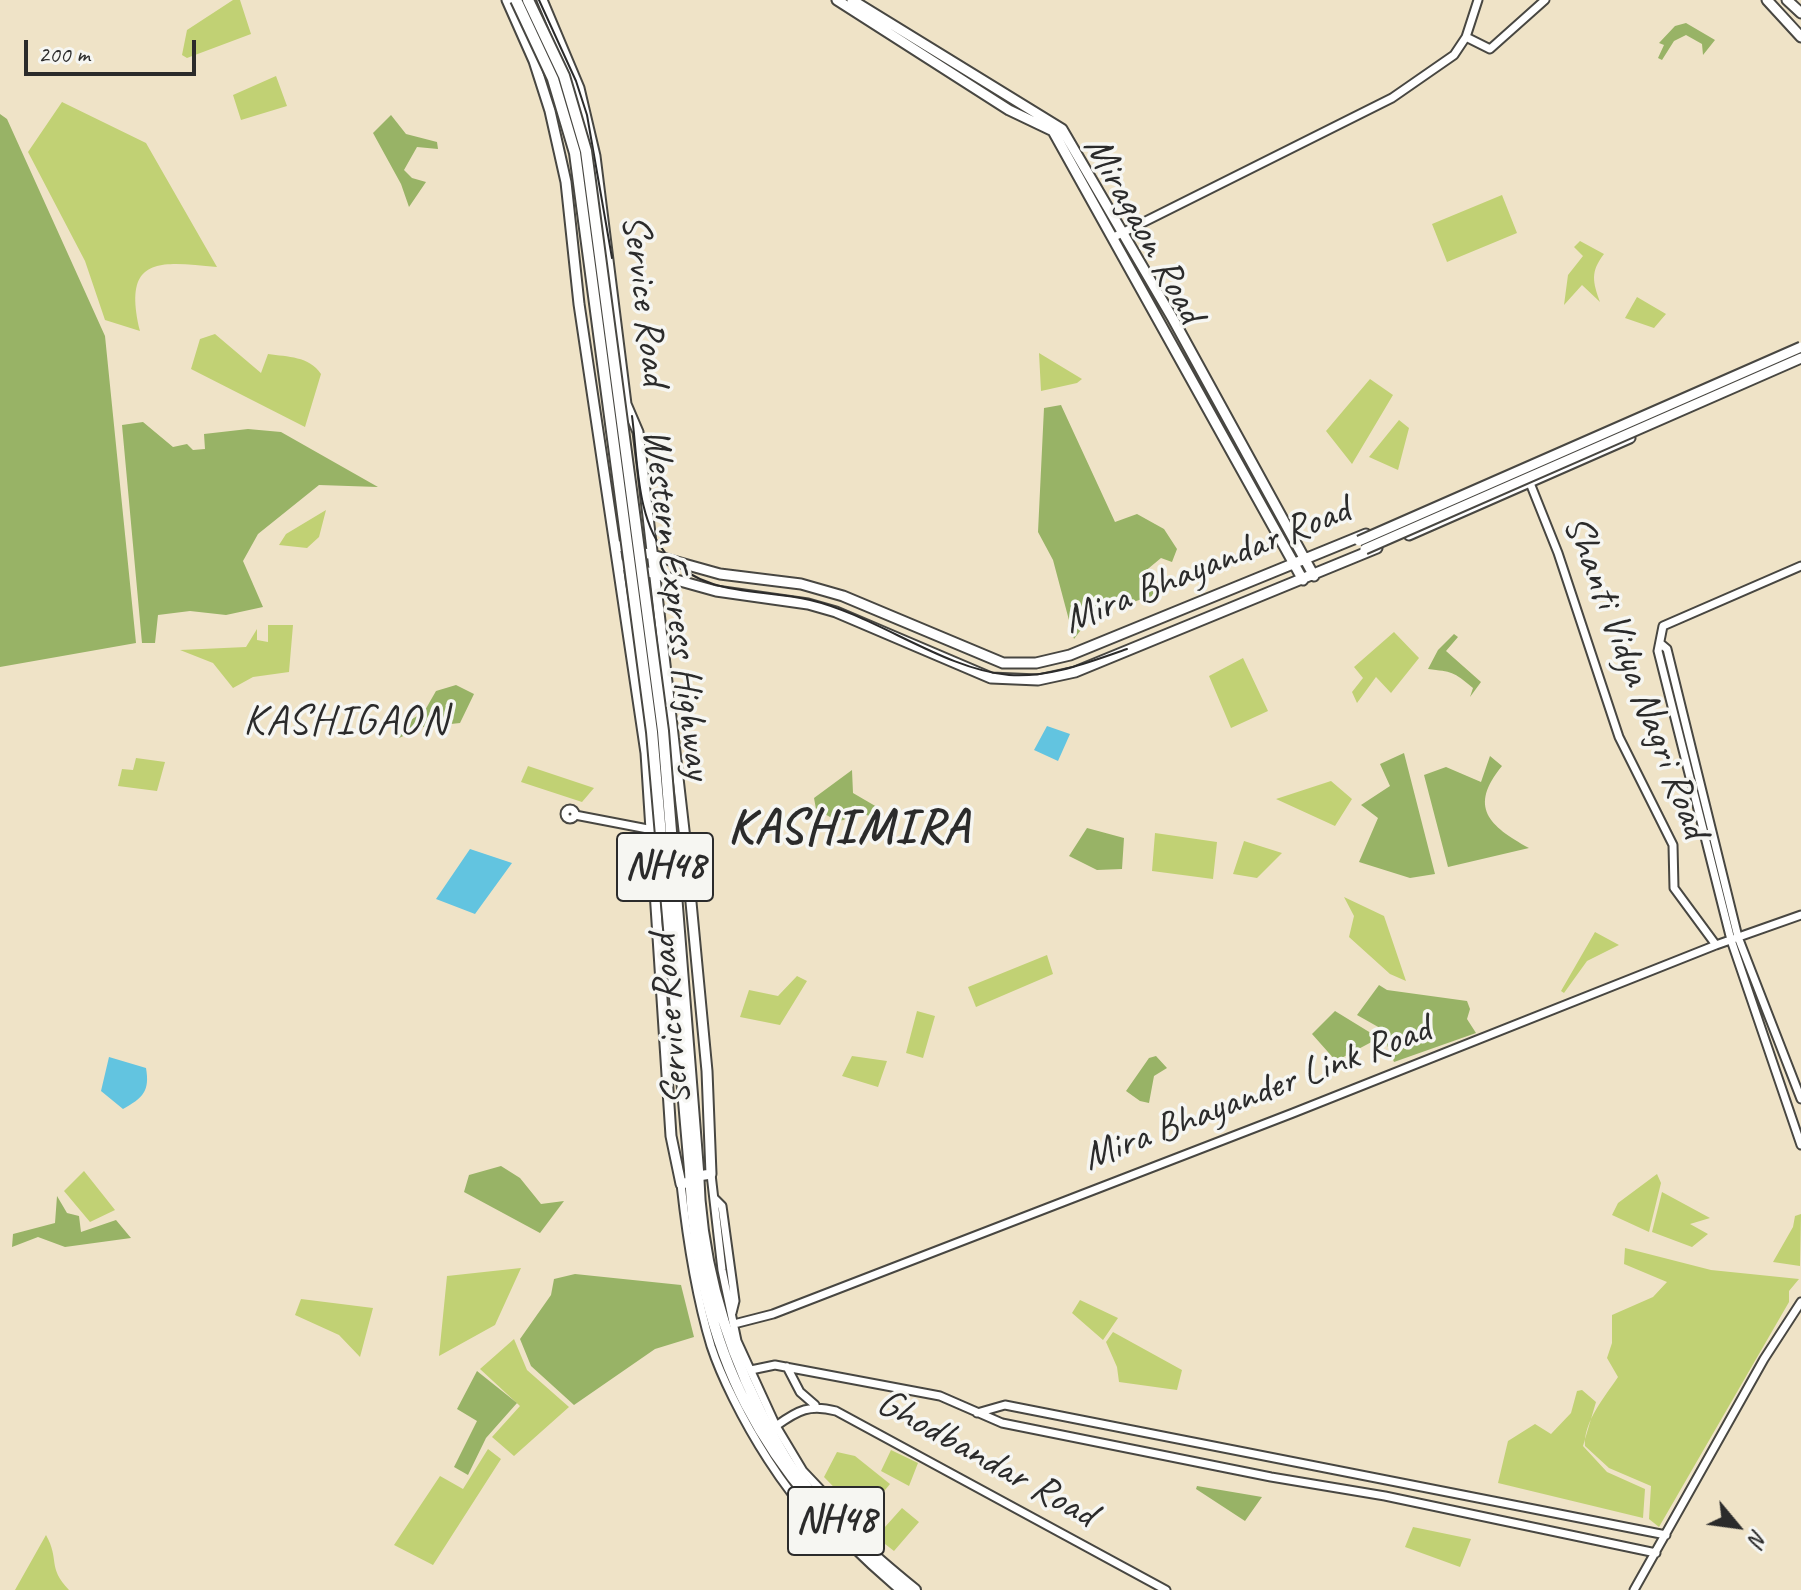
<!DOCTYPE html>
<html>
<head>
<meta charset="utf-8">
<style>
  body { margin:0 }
  #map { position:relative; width:1801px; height:1590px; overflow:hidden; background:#efe3c7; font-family:Caveat,sans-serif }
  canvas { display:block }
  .north { position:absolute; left:1697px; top:1486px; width:80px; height:80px; -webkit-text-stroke:6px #f6f6f2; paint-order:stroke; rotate:119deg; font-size:22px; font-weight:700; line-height:32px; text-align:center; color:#2b2b2b }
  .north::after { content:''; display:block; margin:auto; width:28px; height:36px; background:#2b2b2b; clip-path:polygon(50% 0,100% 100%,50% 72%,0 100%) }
  .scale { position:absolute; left:24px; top:40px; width:172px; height:36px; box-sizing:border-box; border:4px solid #2b2b2b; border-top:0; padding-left:10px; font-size:24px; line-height:28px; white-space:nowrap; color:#2b2b2b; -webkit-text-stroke:6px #f6f6f2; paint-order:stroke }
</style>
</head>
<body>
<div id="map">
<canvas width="1801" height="1590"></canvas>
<div class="north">N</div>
<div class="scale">200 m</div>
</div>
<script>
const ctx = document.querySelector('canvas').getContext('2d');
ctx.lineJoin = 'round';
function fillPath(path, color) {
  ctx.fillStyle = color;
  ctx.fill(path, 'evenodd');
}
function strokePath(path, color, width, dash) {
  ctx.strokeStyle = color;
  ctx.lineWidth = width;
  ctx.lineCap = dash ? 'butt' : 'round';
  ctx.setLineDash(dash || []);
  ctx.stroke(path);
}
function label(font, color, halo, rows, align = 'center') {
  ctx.font = font + ' Caveat,sans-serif';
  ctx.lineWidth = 7;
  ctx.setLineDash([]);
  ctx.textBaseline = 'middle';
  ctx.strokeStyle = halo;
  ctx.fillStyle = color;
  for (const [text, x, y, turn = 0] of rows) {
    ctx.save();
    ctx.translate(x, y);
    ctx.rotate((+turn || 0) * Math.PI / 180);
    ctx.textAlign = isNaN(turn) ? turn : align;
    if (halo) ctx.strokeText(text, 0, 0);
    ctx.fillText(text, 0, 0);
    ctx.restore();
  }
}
fillPath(new Path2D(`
  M233 0H240L251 34 187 58 182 55 187 30Z
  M276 76 287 106 241 120 233 95Z
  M62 102 146 143 217 267C159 261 122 256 140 331L105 320 85 261 28 152Z
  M1502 195 1517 233 1447 262 1432 224Z
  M1580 241 1604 254C1590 272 1593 282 1600 302L1582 285 1564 305 1568 275 1583 256 1574 247Z
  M1637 297 1666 314 1654 328 1625 318Z
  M215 334 261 373 268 354C288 357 309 356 321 374L305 427 191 369 200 339Z
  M1039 353 1082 379 1077 383 1041 391Z
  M1370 379 1393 395 1352 464 1326 431Z
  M1399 420 1409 428 1398 470 1369 457Z
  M326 510 319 537 307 548 279 545 286 534Z
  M268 625H293L289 672 253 677 233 688 213 663 180 650 246 647 257 629V640L268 642Z
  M1394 632 1419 658 1391 693 1376 677 1357 703 1352 692 1363 678 1354 667Z
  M1243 658 1268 711 1231 728 1209 676Z
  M136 758 165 762 157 791 118 786 122 769 133 770Z
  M528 766 594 788 582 802 521 782Z
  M1331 781 1352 799 1335 826 1276 799Z
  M1155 833 1217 842 1213 879 1152 871Z
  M1244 841 1282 853 1257 878 1233 874Z
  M1344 897 1384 916 1406 981 1390 974 1349 937 1354 916Z
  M1595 932 1619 945 1587 961 1564 993 1561 991Z
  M1047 955 1053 974 976 1007 968 987Z
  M797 976 807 981 780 1025 740 1017 749 990 778 996Z
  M917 1011 935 1016 923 1058 906 1053Z
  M852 1056 887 1061 878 1087 842 1076Z
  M84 1171 115 1210 90 1222 64 1191Z
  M1657 1174 1661 1183 1649 1232 1612 1215 1618 1203Z
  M1662 1192 1710 1218 1690 1224 1708 1234 1692 1247 1652 1232Z
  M1801 1214 1800 1266 1773 1262 1793 1227 1795 1216Z
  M1625 1248 1711 1270 1799 1279 1789 1291V1302L1659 1527 1649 1519 1651 1486 1609 1468 1585 1446C1583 1422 1606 1395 1618 1377L1607 1358 1612 1343V1315L1653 1297 1667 1282 1624 1264Z
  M521 1268 495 1325 439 1356 447 1276Z
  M301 1299 373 1308 360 1357 339 1335 295 1315Z
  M1080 1300 1118 1318 1103 1340 1072 1313Z
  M1113 1332 1182 1370 1177 1390 1119 1382 1117 1367 1106 1342Z
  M514 1339 527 1370 569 1407 514 1456 492 1437 520 1406 480 1369Z
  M1582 1390 1596 1402 1583 1446 1607 1472 1645 1489 1643 1518 1498 1483 1508 1441 1535 1424 1551 1434 1571 1413 1577 1391Z
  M488 1449 501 1459 433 1565 394 1545 440 1476 463 1489Z
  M891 1450 918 1463 909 1486 881 1471Z
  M837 1452 855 1456 890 1484 863 1517 824 1477Z
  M902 1508 919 1522 894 1551 876 1537Z
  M1413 1527 1471 1539 1460 1567 1405 1547Z
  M46 1535C60 1560 47 1567 69 1590H15Z`), '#c1d174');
fillPath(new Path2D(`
  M1686 23 1715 40 1703 55 1702 44 1686 35 1674 41 1662 60 1658 58 1664 45 1659 43 1675 26Z
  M0 114 7 119 105 336 136 643 0 667Z
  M391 115 406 134 437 142 438 149 417 147 404 170 412 178 426 182 409 207 401 184 373 133Z
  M1061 405 1115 522 1137 514 1164 529 1177 549 1172 562 1161 558 1143 573 1155 595 1133 602 1124 594 1100 605 1074 639 1053 560 1038 532 1044 408Z
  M143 422 173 447 187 444 193 450 205 449 204 434 248 429 281 432 378 487 319 485 258 534 243 561 263 607 226 615 190 611 158 615 155 643H142L122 425Z
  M1454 634 1458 637 1446 651 1481 682 1470 697 1473 688C1453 671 1452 672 1428 669L1438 650Z
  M456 685 474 694 460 723 423 727 399 738 402 725 424 712 436 691Z
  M1404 753 1435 874 1410 878 1359 862 1378 818 1361 805 1390 786 1380 764Z
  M1490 756 1502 766C1468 807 1489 826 1529 848L1448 867 1424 775 1446 767 1481 782Z
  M852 770 853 793 877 807 871 817 854 809 844 820 837 821 816 809 814 798Z
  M1087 828 1124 838 1122 869 1097 870 1069 856Z
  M1379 985 1387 990 1467 1001 1470 1009 1467 1019 1476 1033 1394 1062 1380 1028 1357 1015Z
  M1335 1011 1379 1038 1336 1061 1312 1034Z
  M1156 1056 1167 1068 1154 1076 1149 1103 1140 1101 1126 1091 1149 1058Z
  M501 1166 520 1178 541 1204 564 1201 540 1233 464 1192 469 1175Z
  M57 1196 67 1213 79 1216 81 1232 116 1220 131 1238 65 1247 38 1237 12 1247 13 1234 55 1223Z
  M575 1274 681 1285 694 1337 655 1349 574 1405 531 1366 520 1339 551 1295 554 1279Z
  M477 1371 517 1403 486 1438 468 1475 454 1467 477 1421 457 1409Z
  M1197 1486 1262 1497 1245 1521 1196 1489Z`), '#98b366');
fillPath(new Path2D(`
  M1047 726 1070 734 1058 761 1034 750Z
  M470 849 512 863 475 914 436 899Z
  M109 1057 146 1068C150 1091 143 1098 123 1109L101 1091Z`), '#62c4e0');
const minor = new Path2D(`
  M1466 37 1478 0
  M1114 237 1392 98 1454 55 1466 37 1490 49 1545 0
  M1528 478 1558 553 1619 737 1673 845 1674 888 1716 945
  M1801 566 1663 626 1658 651 1731 940 1801 1145
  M1661 644 1667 649 1738 937 1801 1099
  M565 814a5 5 0 1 1 10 0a5 5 0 1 1-10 0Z
  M575 815 653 830
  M711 1174 722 1270 737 1341 776 1426 803 1471 874 1546 877 1557
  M681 1184C687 1239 695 1293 711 1346 730 1404 797 1524 853 1549
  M715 1199 722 1206 735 1301 732 1313
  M734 1324 773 1314 1293 1113 1716 945 1801 915
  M787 1367 800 1392 815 1405
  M751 1370 775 1365 940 1396 1002 1423 1271 1477 1385 1496 1656 1553
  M977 1413 1005 1405 1666 1535
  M776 1426C798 1410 810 1404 836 1411L1166 1590
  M1634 1590 1764 1359 1801 1302`);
const major = new Path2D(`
  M507 0 534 61 550 111 566 182 579 304 646 753 671 1136 681 1184 690 1182
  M542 0 579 88 595 156 626 404 638 432 642 464 685 839 707 1071 711 1174 698 1176
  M837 0 1009 110 1053 131 1303 580
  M852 0 1062 129 1173 319 1314 576
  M1767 0 1801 37
  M1787 0 1801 13
  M1409 535 1630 438
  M616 545 720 574 801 584 843 596 1003 663H1036L1070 655 1366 534
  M619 564 716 591 808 604 836 612 991 678 1038 680 1075 672 1377 548`);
const highway = new Path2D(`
  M690 1170C697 1355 763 1472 902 1590
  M698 1170C700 1256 722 1334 760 1411 771 1432 782 1456 797 1475 831 1519 872 1555 915 1590`);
strokePath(minor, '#484742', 11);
strokePath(major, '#484742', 13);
strokePath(highway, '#484742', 14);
strokePath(minor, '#fff', 7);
strokePath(major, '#fff', 9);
strokePath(highway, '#fff', 10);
strokePath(new Path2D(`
  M539 0 576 81 587 115 612 258
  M632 416C638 460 636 522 668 556 707 598 760 588 810 600 875 615 945 670 1009 675 1050 678 1089 662 1127 649`), '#2b2b2b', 2);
const majorBridge = new Path2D(`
  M1359 541 1801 347
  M1365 549 1801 358`);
const highwayBridge = new Path2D(`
  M516 0 553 79 575 153 652 732 690 1170
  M528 0 564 76 586 151 663 731 698 1170`);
strokePath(majorBridge, '#484742', 13, []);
strokePath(highwayBridge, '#484742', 14, []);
strokePath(majorBridge, '#fff', 9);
strokePath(highwayBridge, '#fff', 10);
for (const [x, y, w] of [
  [665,867,96],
  [836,1521,96]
]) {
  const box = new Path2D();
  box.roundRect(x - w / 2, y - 34, w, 68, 6);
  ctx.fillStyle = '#f6f6f2';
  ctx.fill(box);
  strokePath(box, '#2b2b2b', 2);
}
label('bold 38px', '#2b2b2b', null, [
  ["NH48",665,867],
  ["NH48",836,1521]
]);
label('40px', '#2b2b2b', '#f6f6f2', [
  ["Miragaon Road",1143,230,61],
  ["Service Road",644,300,83],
  ["Mira Bhayandar Road",1207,566,-22],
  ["Western Express Highway",676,604,83],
  ["Shanti Vidya Nagri Road",1635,677,69],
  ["Service Road",671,1020,-95],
  ["Mira Bhayander Link Road",1257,1094,-21],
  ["Ghodbandar Road",986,1459,29]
]);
ctx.letterSpacing = '2px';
label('42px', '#2b2b2b', '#f6f6f2', [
  ["KASHIGAON",346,722]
]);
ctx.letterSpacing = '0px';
ctx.letterSpacing = '2px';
label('bold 48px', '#2b2b2b', '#f6f6f2', [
  ["KASHIMIRA",849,829]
]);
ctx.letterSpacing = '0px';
</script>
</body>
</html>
